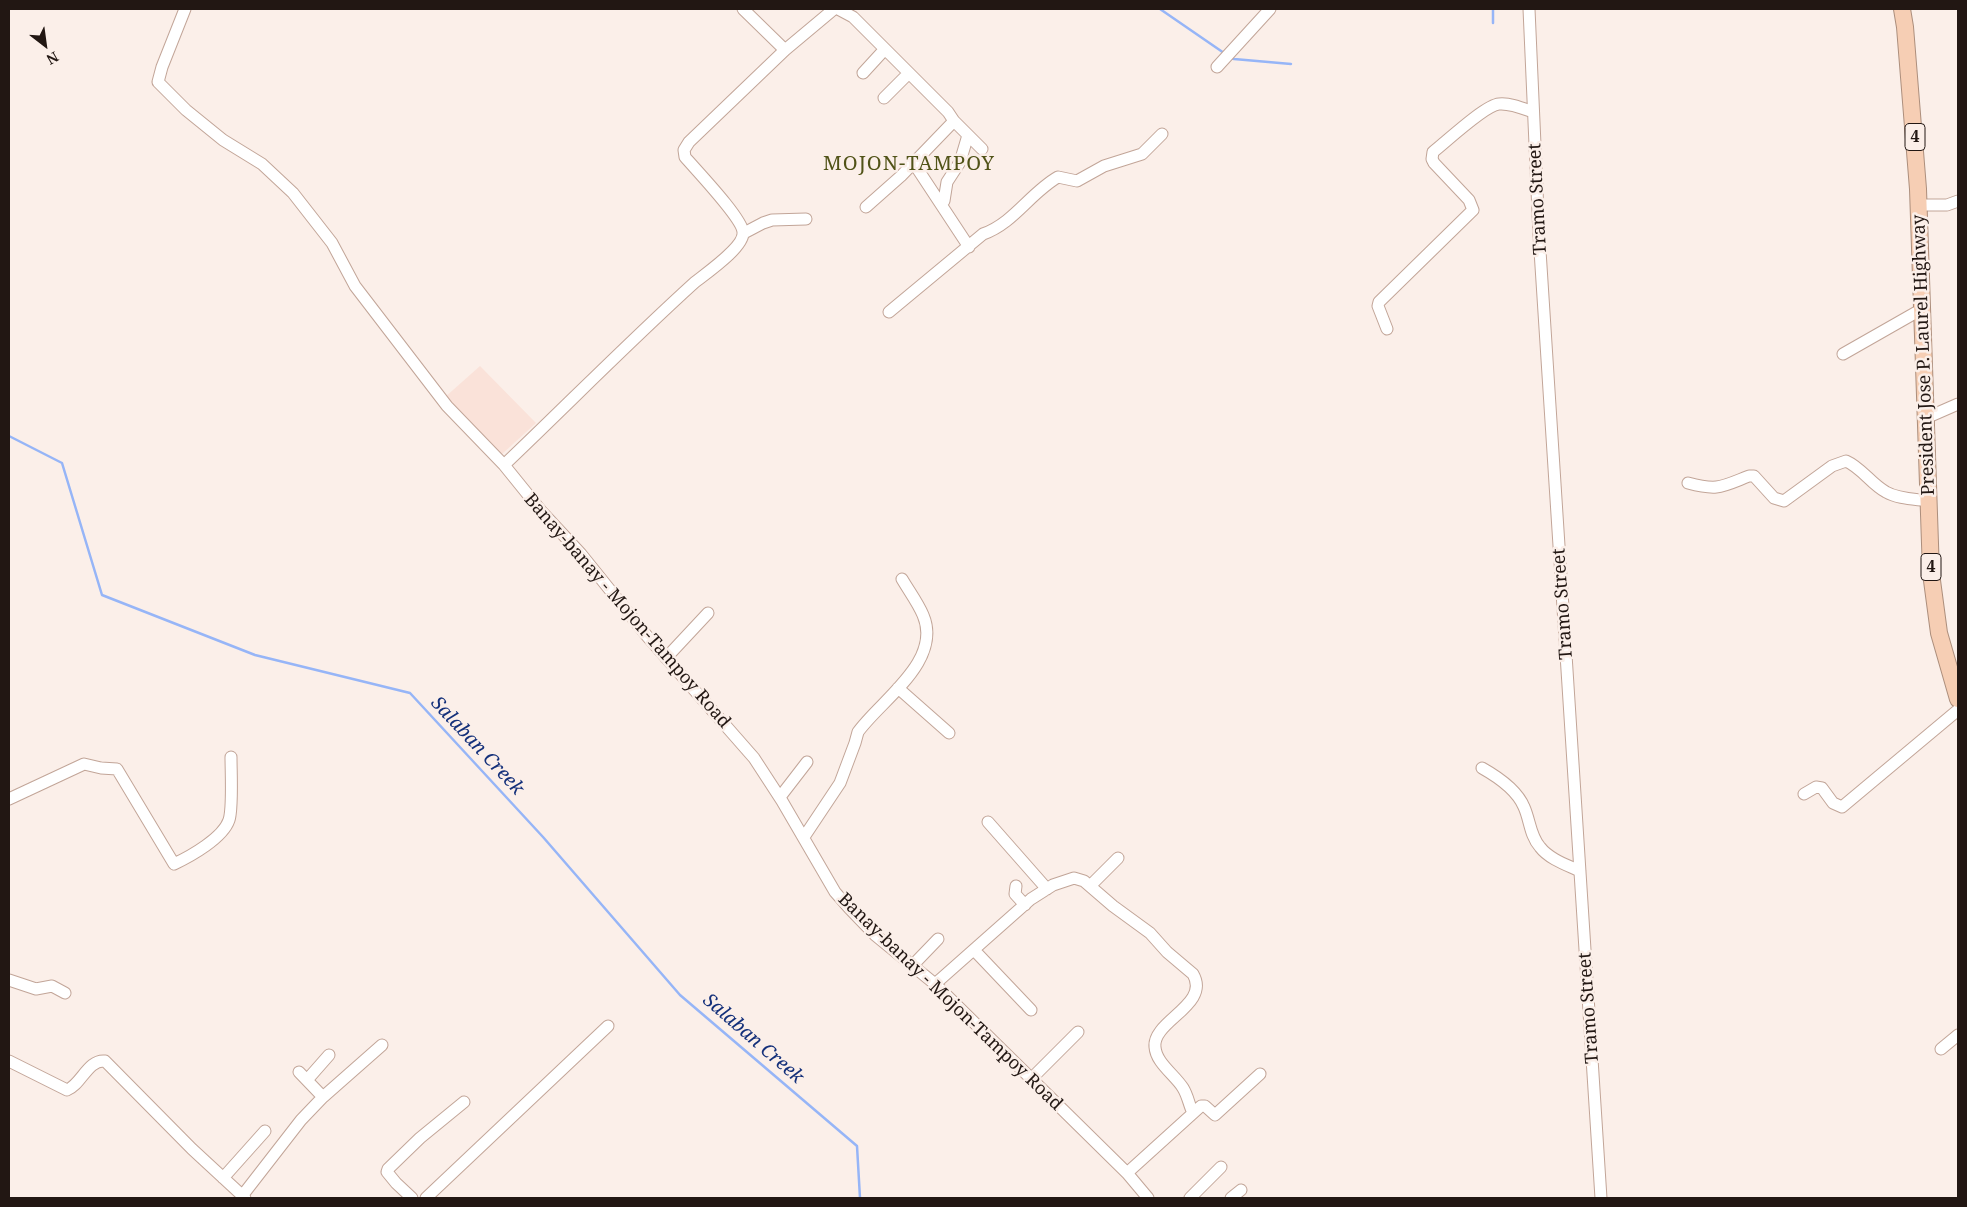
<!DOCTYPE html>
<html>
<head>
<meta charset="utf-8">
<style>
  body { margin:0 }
  #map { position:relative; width:1967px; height:1207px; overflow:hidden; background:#fbefe9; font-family:"Noto Serif",serif }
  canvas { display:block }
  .frame { position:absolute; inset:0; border:10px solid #221713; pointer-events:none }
  .north { position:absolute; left:20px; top:20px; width:50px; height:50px; -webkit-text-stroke:4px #fbefe9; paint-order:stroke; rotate:150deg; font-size:14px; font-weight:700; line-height:20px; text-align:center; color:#221713 }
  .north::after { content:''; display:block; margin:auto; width:18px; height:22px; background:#221713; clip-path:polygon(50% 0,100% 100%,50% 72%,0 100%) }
</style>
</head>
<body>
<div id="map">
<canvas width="1967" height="1207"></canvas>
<div class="frame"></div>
<div class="north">N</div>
</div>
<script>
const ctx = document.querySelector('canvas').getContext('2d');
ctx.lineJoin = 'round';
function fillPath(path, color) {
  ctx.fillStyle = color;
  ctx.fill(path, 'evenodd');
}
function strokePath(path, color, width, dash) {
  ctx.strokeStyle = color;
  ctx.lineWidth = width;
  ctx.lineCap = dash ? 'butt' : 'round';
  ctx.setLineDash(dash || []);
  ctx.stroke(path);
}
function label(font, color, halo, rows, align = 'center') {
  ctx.font = font + ' "Noto Serif",serif';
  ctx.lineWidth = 5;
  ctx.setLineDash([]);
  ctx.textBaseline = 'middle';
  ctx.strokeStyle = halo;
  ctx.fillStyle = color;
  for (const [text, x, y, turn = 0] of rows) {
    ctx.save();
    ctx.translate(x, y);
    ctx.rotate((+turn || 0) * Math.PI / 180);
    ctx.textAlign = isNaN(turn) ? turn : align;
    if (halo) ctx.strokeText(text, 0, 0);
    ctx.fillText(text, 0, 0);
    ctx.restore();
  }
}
fillPath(new Path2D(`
  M480 366 536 423 501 455 444 398Z`), '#fae2d9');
strokePath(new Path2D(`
  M1160 9 1224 53
  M1493 9V23
  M1231 58 1234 59 1291 64
  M9 436 62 463 102 595 255 655 410 693 543 837 680 995 857 1146 860 1198`), '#96b5f7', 2.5);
const minor = new Path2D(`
  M185 9 162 67 158 82 186 110 223 140 262 164 293 193 332 243 355 286 447 406 504 465 542 512 581 554 647 636 754 758 782 801 835 892 849 908 875 935 935 984 1127 1173 1148 1198
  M743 9 785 50
  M838 9 853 17 948 112 954 121 982 149
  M1529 9 1539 235 1601 1198
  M1217 67 1270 9
  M863 73 885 49
  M884 98 909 73
  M913 162 969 247
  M944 201 947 182 960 162 968 135
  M1919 205H1947L1958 201
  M866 207 901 176 954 121
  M744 233 763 223 772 220 806 219
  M889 312 983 234C1014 223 1030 193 1058 177L1077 181 1104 166 1142 154 1162 134
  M1387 329 1378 306 1379 302 1473 210 1469 200 1434 163 1432 159 1433 152C1446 142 1485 105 1499 104 1511 103 1522 108 1533 112
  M1843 354 1922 309
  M1926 418 1958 404
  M504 465C567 405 629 342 694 283 705 274 745 247 743 232 742 218 697 171 685 157L684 150 689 142 785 50 834 9
  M1688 483C1718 491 1721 487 1749 476H1754L1774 498 1784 501 1832 466 1846 461C1862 468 1871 484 1886 492 1898 499 1915 499 1928 501
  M666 658 708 613
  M898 688 949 733
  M1482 768C1498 777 1517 790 1524 807 1530 820 1530 836 1540 847 1549 859 1567 865 1580 871
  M1804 794 1816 787 1822 788 1833 803 1842 807 1958 710
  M780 797 807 762
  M9 799 84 764 101 768 117 769 174 864C191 856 223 838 229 820 233 808 231 772 231 757
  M988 822 1047 889
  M804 837 840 783 855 743 858 732C881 700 943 661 923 615 918 603 909 591 902 579
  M1016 886 1015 894 1025 905
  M1090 886 1118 858
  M974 950 1031 1010
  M912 966 938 939
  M9 980 36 989 52 986 65 993
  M935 984 1031 899 1053 885 1074 878 1084 881 1113 906 1150 933 1167 952 1193 974C1211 1005 1152 1021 1155 1047 1156 1063 1175 1075 1183 1088 1188 1096 1189 1105 1193 1113
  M1941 1049 1958 1035
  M9 1061 67 1090C81 1085 88 1059 105 1061L192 1149 245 1198
  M299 1072 323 1097
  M307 1080 329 1055
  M1030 1080 1078 1032
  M1127 1173 1201 1106H1205L1215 1115 1260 1074
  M223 1178 265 1131
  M242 1196 301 1120 323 1097 382 1045
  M412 1198 396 1183 387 1172 388 1169 420 1138 464 1102
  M426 1198 608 1026
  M1190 1198 1221 1167
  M1231 1198 1241 1190`);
const highway = new Path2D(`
  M1902 9 1905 27 1918 189 1931 573 1939 633 1958 699`);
strokePath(minor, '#c2a598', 13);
strokePath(highway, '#ac8e7c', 18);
strokePath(minor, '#fff', 11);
strokePath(highway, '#f6ceb4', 16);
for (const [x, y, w] of [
  [1915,137,20],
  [1931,567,20]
]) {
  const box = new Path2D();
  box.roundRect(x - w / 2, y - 13.5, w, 27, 4);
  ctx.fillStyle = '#fbefe9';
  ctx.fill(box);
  strokePath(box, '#221713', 1);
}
label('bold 16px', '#221713', null, [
  ["4",1915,137],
  ["4",1931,567]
]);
label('18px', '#221713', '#fbefe9', [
  ["Tramo Street",1538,199,-93],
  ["President Jose P. Laurel Highway",1924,355,-92],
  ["Tramo Street",1563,604,-94],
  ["Banay-banay - Mojon-Tampoy Road",627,611,49],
  ["Banay-banay - Mojon-Tampoy Road",950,1002,44],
  ["Tramo Street",1589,1008,-94]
]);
label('italic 19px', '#14307a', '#fbefe9', [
  ["Salaban Creek",477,746,47],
  ["Salaban Creek",753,1039,41]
]);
ctx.letterSpacing = '1px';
label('20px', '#515318', '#fbefe9', [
  ["MOJON-TAMPOY",909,164]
]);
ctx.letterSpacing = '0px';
</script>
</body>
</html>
